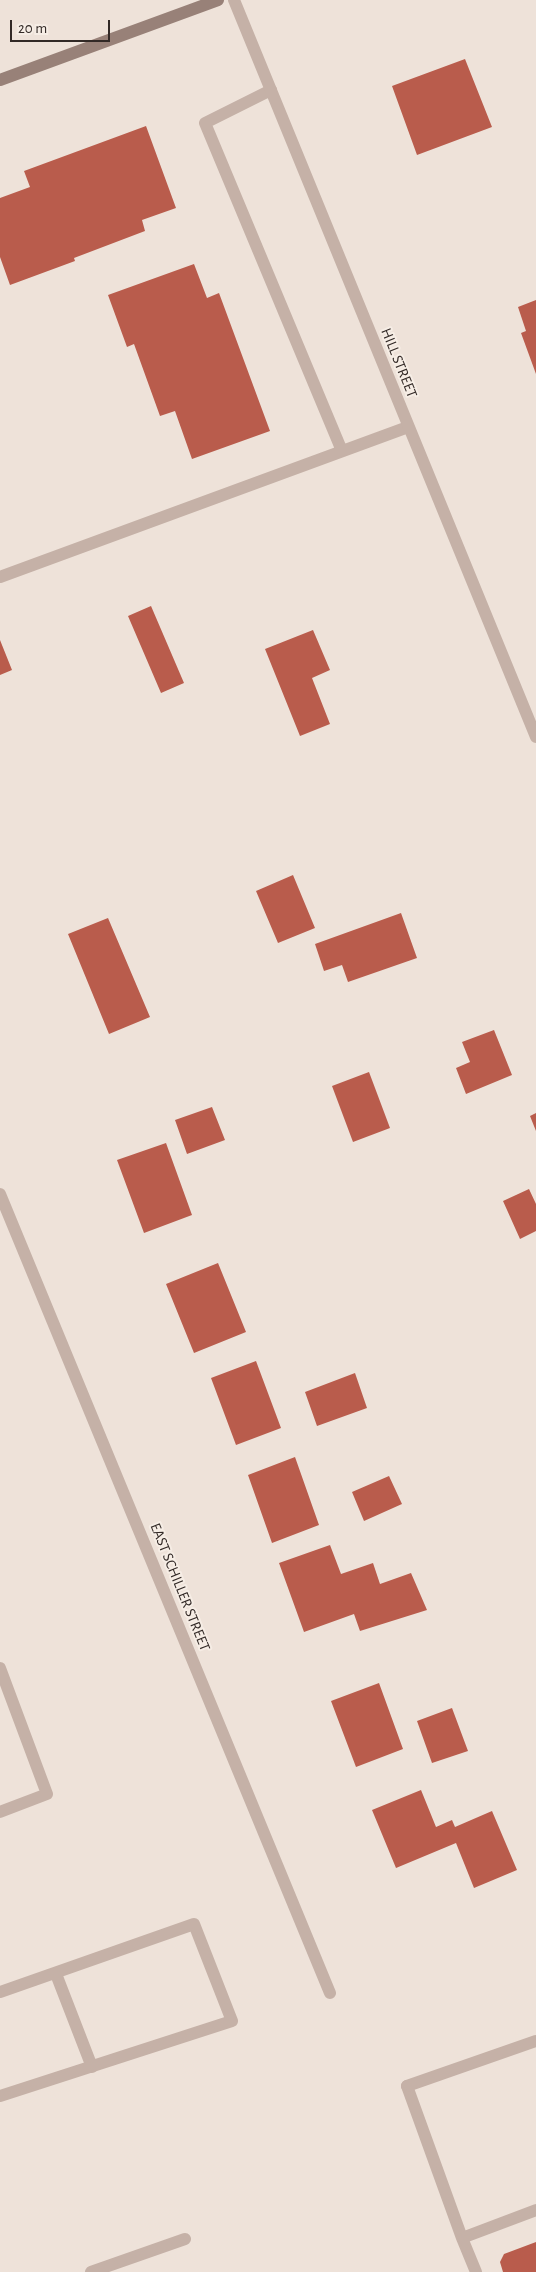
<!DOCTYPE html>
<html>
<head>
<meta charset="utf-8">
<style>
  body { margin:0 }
  #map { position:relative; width:536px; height:2272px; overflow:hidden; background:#eee2d9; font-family:"Alegreya Sans",sans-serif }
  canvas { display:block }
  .scale { position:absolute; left:10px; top:20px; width:100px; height:22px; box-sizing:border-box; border:2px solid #322926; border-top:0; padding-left:6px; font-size:15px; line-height:18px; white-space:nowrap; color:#322926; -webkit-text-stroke:4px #f6ede5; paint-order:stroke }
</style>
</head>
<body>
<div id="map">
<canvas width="536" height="2272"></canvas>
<div class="scale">20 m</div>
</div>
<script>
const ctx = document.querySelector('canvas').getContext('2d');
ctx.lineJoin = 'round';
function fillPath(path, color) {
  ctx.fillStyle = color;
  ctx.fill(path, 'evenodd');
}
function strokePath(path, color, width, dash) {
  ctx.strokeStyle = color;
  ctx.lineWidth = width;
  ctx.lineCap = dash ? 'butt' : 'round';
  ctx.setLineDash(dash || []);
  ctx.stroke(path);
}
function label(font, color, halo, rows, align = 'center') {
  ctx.font = font + ' "Alegreya Sans",sans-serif';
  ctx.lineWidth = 4;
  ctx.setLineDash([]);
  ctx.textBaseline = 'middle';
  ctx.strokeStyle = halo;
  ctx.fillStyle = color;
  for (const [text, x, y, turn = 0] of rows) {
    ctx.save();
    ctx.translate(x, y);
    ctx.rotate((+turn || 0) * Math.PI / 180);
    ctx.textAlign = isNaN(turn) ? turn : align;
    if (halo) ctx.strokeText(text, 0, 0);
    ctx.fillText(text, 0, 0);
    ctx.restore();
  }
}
fillPath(new Path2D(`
  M465 59 492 127 417 155 392 86Z
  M146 126 176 208 142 220 145 231 74 258 75 261 10 285 0 257V198L30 187 24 171Z
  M194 264 207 298 219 293 270 431 192 459 175 411 160 416 134 344 127 347 108 295Z
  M536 300V374L521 333 526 331 518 307Z
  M151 606 184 683 161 693 128 616Z
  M313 630 330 670 312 678 330 724 300 736 265 649Z
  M0 640 12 670 0 675Z
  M293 875 315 928 278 943 256 891Z
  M401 913 417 958 348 982 342 965 324 971 315 944Z
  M108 918 150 1017 109 1034 68 934Z
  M494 1030 512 1075 466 1094 456 1068 470 1062 462 1042Z
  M369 1072 390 1128 353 1142 332 1086Z
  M212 1107 225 1140 187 1154 175 1120Z
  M536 1113V1131L530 1116Z
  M166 1143 192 1215 144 1233 117 1160Z
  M529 1189 536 1204V1231L520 1239 503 1201Z
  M218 1263 246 1332 194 1353 166 1284Z
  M256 1361 281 1428 236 1445 211 1378Z
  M355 1373 367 1408 317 1426 305 1392Z
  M295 1457 319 1525 272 1543 248 1475Z
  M389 1476 402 1504 364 1521 352 1492Z
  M330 1545 341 1574 373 1563 380 1584 411 1573 427 1610 360 1631 354 1614 304 1632 279 1563Z
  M379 1683 403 1749 356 1767 331 1701Z
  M452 1708 468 1751 432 1763 417 1721Z
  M421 1790 436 1827 452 1820 455 1827 492 1811 517 1870 474 1888 456 1843 396 1868 372 1810Z
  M536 2242V2272H503L500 2262 504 2254Z`), '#b95c4c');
strokePath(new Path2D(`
  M271 90 205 123 342 451
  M0 577 408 427
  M0 1668 47 1794 0 1812
  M56 1974 92 2067
  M0 1992 194 1924 232 2021 0 2096
  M407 2086 462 2238
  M91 2272 185 2239
  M476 2272 462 2238 536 2210`), '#c5b1a7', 12);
strokePath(new Path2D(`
  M234 0 536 737
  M0 1194 330 1993
  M407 2086 536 2041`), '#c5b1a7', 12);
strokePath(new Path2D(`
  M0 80 218 0`), '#988178', 12);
label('15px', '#322926', '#f6ede5', [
  ["HILL STREET",399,363,68],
  ["EAST SCHILLER STREET",180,1587,68]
]);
</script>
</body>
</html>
